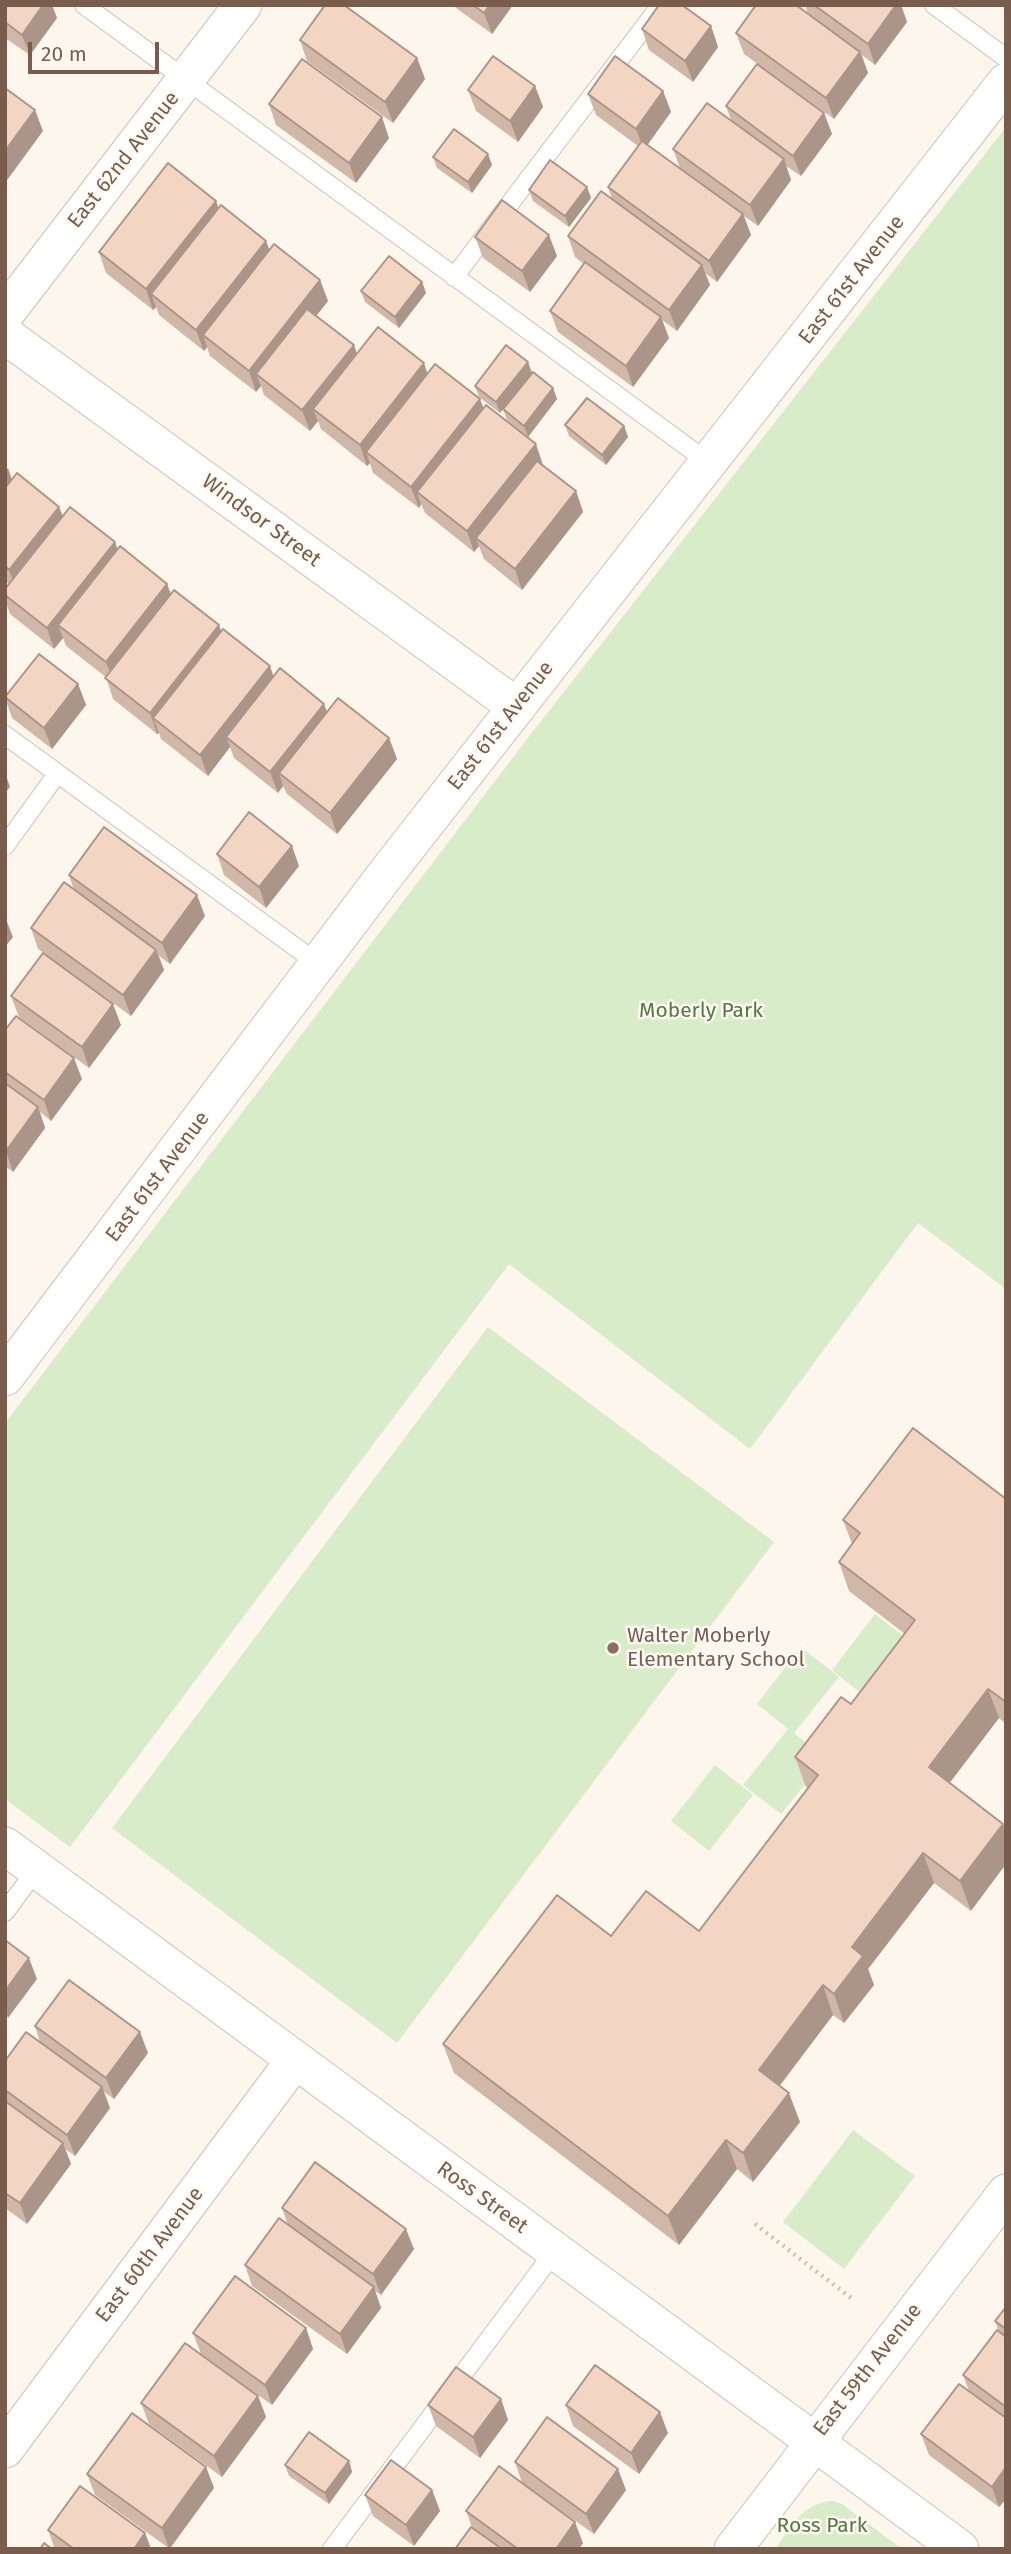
<!DOCTYPE html>
<html>
<head>
<meta charset="utf-8">
<style>
  body { margin:0 }
  #map { position:relative; width:1011px; height:2554px; overflow:hidden; background:#fdf6ec; font-family:"Fira Sans",sans-serif }
  canvas { display:block }
  .frame { position:absolute; inset:0; border:7px solid #7a5c4d; pointer-events:none }
  .scale { position:absolute; left:28px; top:42px; width:131px; height:32px; box-sizing:border-box; border:4px solid #7a5c4d; border-top:0; padding-left:9px; font-size:21px; line-height:24px; white-space:nowrap; color:#7a5c4d; -webkit-text-stroke:5px #fffaf3; paint-order:stroke }
</style>
</head>
<body>
<div id="map">
<canvas width="1011" height="2554"></canvas>
<div class="frame"></div>
<div class="scale">20 m</div>
</div>
<script>
const ctx = document.querySelector('canvas').getContext('2d');
ctx.lineJoin = 'round';
function fillPath(path, color) {
  ctx.fillStyle = color;
  ctx.fill(path, 'evenodd');
}
function strokePath(path, color, width, dash) {
  ctx.strokeStyle = color;
  ctx.lineWidth = width;
  ctx.lineCap = dash ? 'butt' : 'round';
  ctx.setLineDash(dash || []);
  ctx.stroke(path);
}
function label(font, color, halo, rows, align = 'center') {
  ctx.font = font + ' "Fira Sans",sans-serif';
  ctx.lineWidth = 5;
  ctx.setLineDash([]);
  ctx.textBaseline = 'middle';
  ctx.strokeStyle = halo;
  ctx.fillStyle = color;
  for (const [text, x, y, turn = 0] of rows) {
    ctx.save();
    ctx.translate(x, y);
    ctx.rotate((+turn || 0) * Math.PI / 180);
    ctx.textAlign = isNaN(turn) ? turn : align;
    if (halo) ctx.strokeText(text, 0, 0);
    ctx.fillText(text, 0, 0);
    ctx.restore();
  }
}
fillPath(new Path2D(`
  M1006 127V1289L918 1223 750 1449 509 1264 70 1847 5 1799V1423L534 730Z
  M488 1327 774 1542 397 2043 112 1828Z
  M875 1614 914 1644 869 1700 832 1670Z
  M801 1647 839 1677 794 1733 826 1759 781 1814 743 1785 788 1729 757 1704Z
  M715 1765 753 1795 709 1851 671 1821Z
  M853 2130 915 2176 844 2269 783 2222Z
  M833 2501 842 2504 902 2549H775C792 2526 802 2503 833 2501Z`), '#d8ecc9');
const service = new Path2D(`
  M84 5 708 462
  M934 5 1006 58
  M454 277 661 5
  M5 735 320 965
  M5 846 57 774
  M5 1912 37 1869
  M332 2549 555 2251`);
const minor = new Path2D(`
  M5 314 243 5
  M5 335 517 707
  M5 1377 389 870 1006 82
  M5 1846 960 2549
  M5 2449 295 2060
  M733 2549 1006 2193`);
strokePath(service, '#d1beb0', 20);
strokePath(minor, '#d1beb0', 39);
strokePath(new Path2D(`
  M755 2224 851 2298`), '#d9b8a5', 4.5, [2, 5]);
strokePath(service, '#fff', 18);
strokePath(minor, '#fff', 37);
fillPath(new Path2D(`
  M5 5H52L57 18 30 55 5 38Z
  M452 5H513L492 34Z
  M805 5H901L907 22 875 65 862 55 868 73 834 119 744 54 736 33 808 14Z
  M711 26 718 47 693 82 649 50 642 29Z
  M300 40 417 58 425 79 393 123 307 61Z
  M535 86 543 107 518 142 476 111 468 90Z
  M663 91 671 112 647 144 680 168 673 149 731 120 726 106 824 113 832 134 801 176 786 166 791 180 758 226 744 216 751 235 717 282 705 273 710 285 677 331 662 320 669 338 633 387 558 332 550 311 584 264 575 257 568 236 612 199 608 187 638 146 596 115 588 94Z
  M269 104 389 138 356 183 276 125Z
  M433 157 492 165 472 193 437 168Z
  M587 187 591 198 569 227 533 201 529 190Z
  M216 201 219 209 266 241 269 250 320 280 328 301 316 316 357 353 428 374 484 408 543 465 576 491 583 512 522 590 484 559 479 546 474 552 425 513 421 504 419 508 373 473 370 463 367 466 321 429 318 421 310 431 264 395 261 386 256 392 210 356 207 347 204 351 159 315 156 307 153 310 106 273 99 252Z
  M475 237 557 256 530 292 483 258Z
  M422 282 426 293 399 328 365 302 361 291Z
  M532 372 553 388 557 399 528 437 507 420 503 409 500 413 479 397 475 386Z
  M565 425 624 426 628 437 606 465 569 436Z
  M5 466 12 480 59 507 63 516 115 542 117 549 167 584 171 595 221 632 274 677 327 712 389 738 397 759 337 834 287 794 283 786 278 793 234 758 230 747 208 776 161 739 159 733 157 734 113 699 106 677 66 646 63 638 54 649 10 614 5 600V589L9 584 5 581Z
  M78 684 86 705 52 749 12 718 5 698V696Z
  M217 854 299 866 266 908 224 875Z
  M69 875 205 916 170 964 159 956 164 970 131 1016 38 949 31 928 74 890Z
  M11 996 121 1025 89 1068 19 1017Z
  M5 1030 82 1079 51 1121 40 1112 45 1128 13 1172 5 1166Z
  M1006 1499V1724L999 1718 949 1783 971 1911 934 1883 868 1969 874 1985 844 2023 833 2015 780 2086 800 2122 753 2182 737 2169 679 2245 454 2073 443 2044 611 1936 699 1931 808 1788 806 1787 795 1757 851 1704 905 1634 849 1591 839 1562 852 1544 843 1520Z
  M35 2026 148 2053 114 2099 104 2092 110 2108 75 2156 65 2149 71 2164 27 2224 5 2208V2061L40 2042Z
  M282 2208 414 2249 381 2295 375 2291 381 2308 347 2354 252 2286 245 2265 288 2225Z
  M1006 2307V2499L999 2507 929 2455 921 2434 969 2391 963 2375 999 2332 995 2321Z
  M306 2328 313 2349 272 2405 201 2354 193 2333Z
  M258 2396 266 2417 222 2477 149 2424 141 2403Z
  M501 2399 508 2420 480 2458 436 2426 428 2405Z
  M566 2405 668 2433 639 2474 573 2426Z
  M349 2461 352 2472 329 2504 289 2476 285 2465Z
  M515 2462 626 2490 594 2534 522 2483Z
  M206 2467 214 2488 170 2549 95 2495 87 2474Z
  M432 2490 440 2511 414 2546 373 2516 365 2495Z
  M466 2511 583 2543 579 2549H455L472 2527Z
  M48 2530 145 2533 151 2549H55Z`), '#d1b7a8');
fillPath(new Path2D(`
  M43 5H52L57 18 30 55 22 35Z
  M490 5H513L492 34 484 13Z
  M896 5H901L907 22 875 65 868 44Z
  M711 26 718 47 693 82 685 61Z
  M860 52 868 73 834 119 826 98Z
  M417 58 425 79 393 123 385 102Z
  M535 86 543 107 518 142 510 121Z
  M663 91 671 112 644 150 636 129Z
  M35 110 43 131 5 183V151Z
  M824 113 832 134 801 176 793 156Z
  M382 117 389 138 356 183 349 163Z
  M488 154 492 165 472 193 468 182Z
  M784 159 791 180 758 226 750 205Z
  M587 187 591 198 569 227 565 216Z
  M216 201 223 222 151 294 156 307 153 310 146 289Z
  M743 214 751 235 717 282 709 261Z
  M549 235 557 256 530 292 522 271Z
  M266 241 274 262 203 335 207 347 204 351 196 330Z
  M702 265 710 285 677 331 669 310Z
  M320 280 328 301 265 381 256 374 261 386 256 392 249 371Z
  M422 282 426 293 399 328 395 317Z
  M661 317 669 338 633 387 626 366Z
  M354 345 361 366 313 409 318 421 310 431 302 410Z
  M528 362 532 373 500 413 496 402Z
  M424 363 431 384 366 452 370 463 367 466 360 445Z
  M553 388 557 399 528 437 524 426Z
  M480 399 488 420 417 492 421 504 419 508 411 487Z
  M624 426 628 437 606 465 602 455Z
  M536 444 543 465 482 543 476 538 479 546 474 552 467 531Z
  M8 468 15 489 5 502V471Z
  M576 491 583 512 522 590 515 569Z
  M59 507 67 528 17 591 9 570Z
  M115 542 122 563 58 625 63 638 54 649 47 628Z
  M167 584 175 605 114 683 106 662Z
  M219 625 227 646 153 718 159 733 157 734 150 713Z
  M270 666 277 687 226 737 230 747 208 776 200 755Z
  M78 684 86 705 52 749 44 728Z
  M324 704 332 724 279 773 283 786 278 793 270 772Z
  M389 738 397 759 337 834 330 813Z
  M5 772 10 787 5 793Z
  M292 846 299 866 266 908 259 887Z
  M197 895 205 916 170 964 162 943Z
  M5 917 13 937 5 947Z
  M156 950 164 970 131 1016 123 995Z
  M113 1004 121 1025 89 1068 82 1047Z
  M74 1058 82 1079 51 1121 44 1100Z
  M38 1107 45 1128 13 1172 6 1151Z
  M988 1689 999 1718 939 1797 929 1767Z
  M1003 1824 1006 1832V1864L971 1911 960 1881Z
  M923 1853 934 1883 868 1969 874 1985 844 2023 834 1994 852 1947Z
  M29 1958 37 1979 8 2018 5 2011V1991Z
  M823 1985 833 2015 769 2099 759 2070Z
  M140 2032 148 2053 114 2099 106 2078Z
  M102 2087 110 2108 75 2156 67 2135Z
  M789 2093 800 2122 753 2182 743 2153Z
  M726 2140 737 2169 679 2245 668 2216Z
  M63 2143 71 2164 27 2224 20 2203Z
  M406 2229 414 2249 381 2295 373 2274Z
  M374 2287 381 2308 347 2354 340 2334Z
  M306 2328 313 2349 272 2405 265 2385Z
  M258 2396 266 2417 222 2477 214 2456Z
  M501 2399 508 2420 480 2458 473 2437Z
  M660 2412 668 2433 639 2474 631 2453Z
  M349 2461 352 2472 329 2504 325 2493Z
  M206 2467 214 2488 169 2549 162 2528Z
  M1006 2467V2499L999 2507 992 2487Z
  M618 2469 626 2490 594 2534 586 2514Z
  M432 2490 440 2511 414 2546 406 2525Z
  M575 2522 583 2543 579 2549H556Z
  M145 2533 151 2549H134Z`), '#aa9588');
const building = new Path2D(`
  M5 5H43L22 35 5 22Z
  M325 5H344L417 58 385 102 300 40Z
  M473 5H490L484 13Z
  M659 5H682L711 26 685 61 642 29Z
  M756 5H796L860 52 826 98 736 33Z
  M814 5H896L868 44Z
  M493 56 535 86 510 121 468 90Z
  M615 56 663 91 636 129 588 94Z
  M302 59 382 117 349 163 269 104Z
  M757 64 824 113 793 156 726 106Z
  M5 88 35 110 5 151Z
  M707 103 784 159 750 205 673 149Z
  M454 129 488 154 468 182 433 157Z
  M642 141 743 214 709 261 608 187Z
  M550 160 587 187 565 216 529 190Z
  M168 163 216 201 146 289 99 252Z
  M601 191 702 265 669 310 568 236Z
  M502 200 549 235 522 271 475 237Z
  M221 205 266 241 196 330 151 294Z
  M274 244 320 280 249 371 203 335Z
  M389 256 422 282 395 317 361 291Z
  M585 262 661 317 626 366 550 311Z
  M307 309 354 345 302 410 256 374Z
  M378 327 424 363 360 445 313 409Z
  M506 345 528 362 496 402 475 386Z
  M435 364 480 399 411 487 366 452Z
  M533 372 553 388 524 426 503 409Z
  M587 398 624 426 602 455 565 425Z
  M486 405 536 444 467 531 417 492Z
  M537 461 576 491 515 569 476 538Z
  M17 473 59 507 9 570 5 566V488Z
  M70 507 115 542 47 628 5 595V589Z
  M120 546 167 584 106 662 58 625Z
  M174 590 219 625 150 713 105 678Z
  M223 629 270 666 200 755 153 718Z
  M39 654 78 684 44 728 5 697Z
  M280 668 324 704 270 772 226 737Z
  M338 698 389 738 330 813 279 773Z
  M249 812 292 846 259 887 217 854Z
  M104 827 197 895 162 943 69 875Z
  M64 882 156 950 123 995 31 928Z
  M43 953 113 1004 82 1047 11 996Z
  M16 1016 74 1058 44 1100 5 1072V1030Z
  M5 1083 38 1107 6 1151H5Z
  M913 1428 1006 1499V1702L988 1689 929 1767 1003 1824 960 1881 923 1853 852 1947 863 1956 834 1994 823 1985 759 2070 789 2093 743 2153 726 2140 668 2216 443 2044 557 1895 611 1936 646 1891 699 1931 818 1775 795 1757 841 1697 851 1704 915 1620 839 1562 860 1533 843 1520Z
  M5 1940 29 1958 5 1991Z
  M69 1980 140 2032 106 2078 35 2026Z
  M26 2032 102 2087 67 2135 5 2090V2061Z
  M5 2101 63 2143 20 2203 5 2193Z
  M315 2162 406 2229 373 2274 282 2208Z
  M279 2218 374 2287 340 2334 245 2265Z
  M235 2276 306 2328 265 2385 193 2333Z
  M1006 2307V2329L995 2321Z
  M997 2330 1006 2337V2407L963 2375Z
  M185 2343 258 2396 214 2456 141 2403Z
  M595 2365 660 2412 631 2453 566 2405Z
  M456 2367 501 2399 473 2437 428 2405Z
  M959 2384 1006 2418V2467L992 2487 921 2434Z
  M132 2413 206 2467 162 2528 87 2474Z
  M547 2417 618 2469 586 2514 515 2462Z
  M309 2432 349 2461 325 2493 285 2465Z
  M391 2460 432 2490 406 2525 365 2495Z
  M499 2466 575 2522 556 2549H518L466 2511Z
  M80 2486 145 2533 134 2549H74L48 2530Z
  M471 2527 502 2549H455Z
  M44 2543 52 2549H40Z`);
fillPath(building, '#f3d5c3');
strokePath(building, '#aa9588', 2);
for (const [x, y, r, color] of [
  [613,1648,7,"#8d6e63"]
]) {
  const dot = new Path2D();
  dot.arc(x, y, r, 0, 2 * Math.PI);
  ctx.fillStyle = color;
  ctx.fill(dot);
  strokePath(dot, '#fffaf3', 2.5);
}
label('21px', '#7a5c4d', '#fffaf3', [
  ["East 62nd Avenue",124,160,-52],
  ["East 61st Avenue",852,280,-52],
  ["Windsor Street",261,521,36],
  ["East 61st Avenue",501,726,-52],
  ["East 61st Avenue",158,1177,-53],
  ["Ross Street",482,2198,36],
  ["East 60th Avenue",150,2255,-53],
  ["East 59th Avenue",868,2370,-52]
]);
label('21px', '#537a41', '#fffaf3', [
  ["Moberly Park",701,1011],
  ["Ross Park",822,2526]
]);
label('21px', '#785e54', '#fffaf3', [
  ["Walter Moberly",627,1636],
  ["Elementary School",627,1660]
], 'left');
</script>
</body>
</html>
